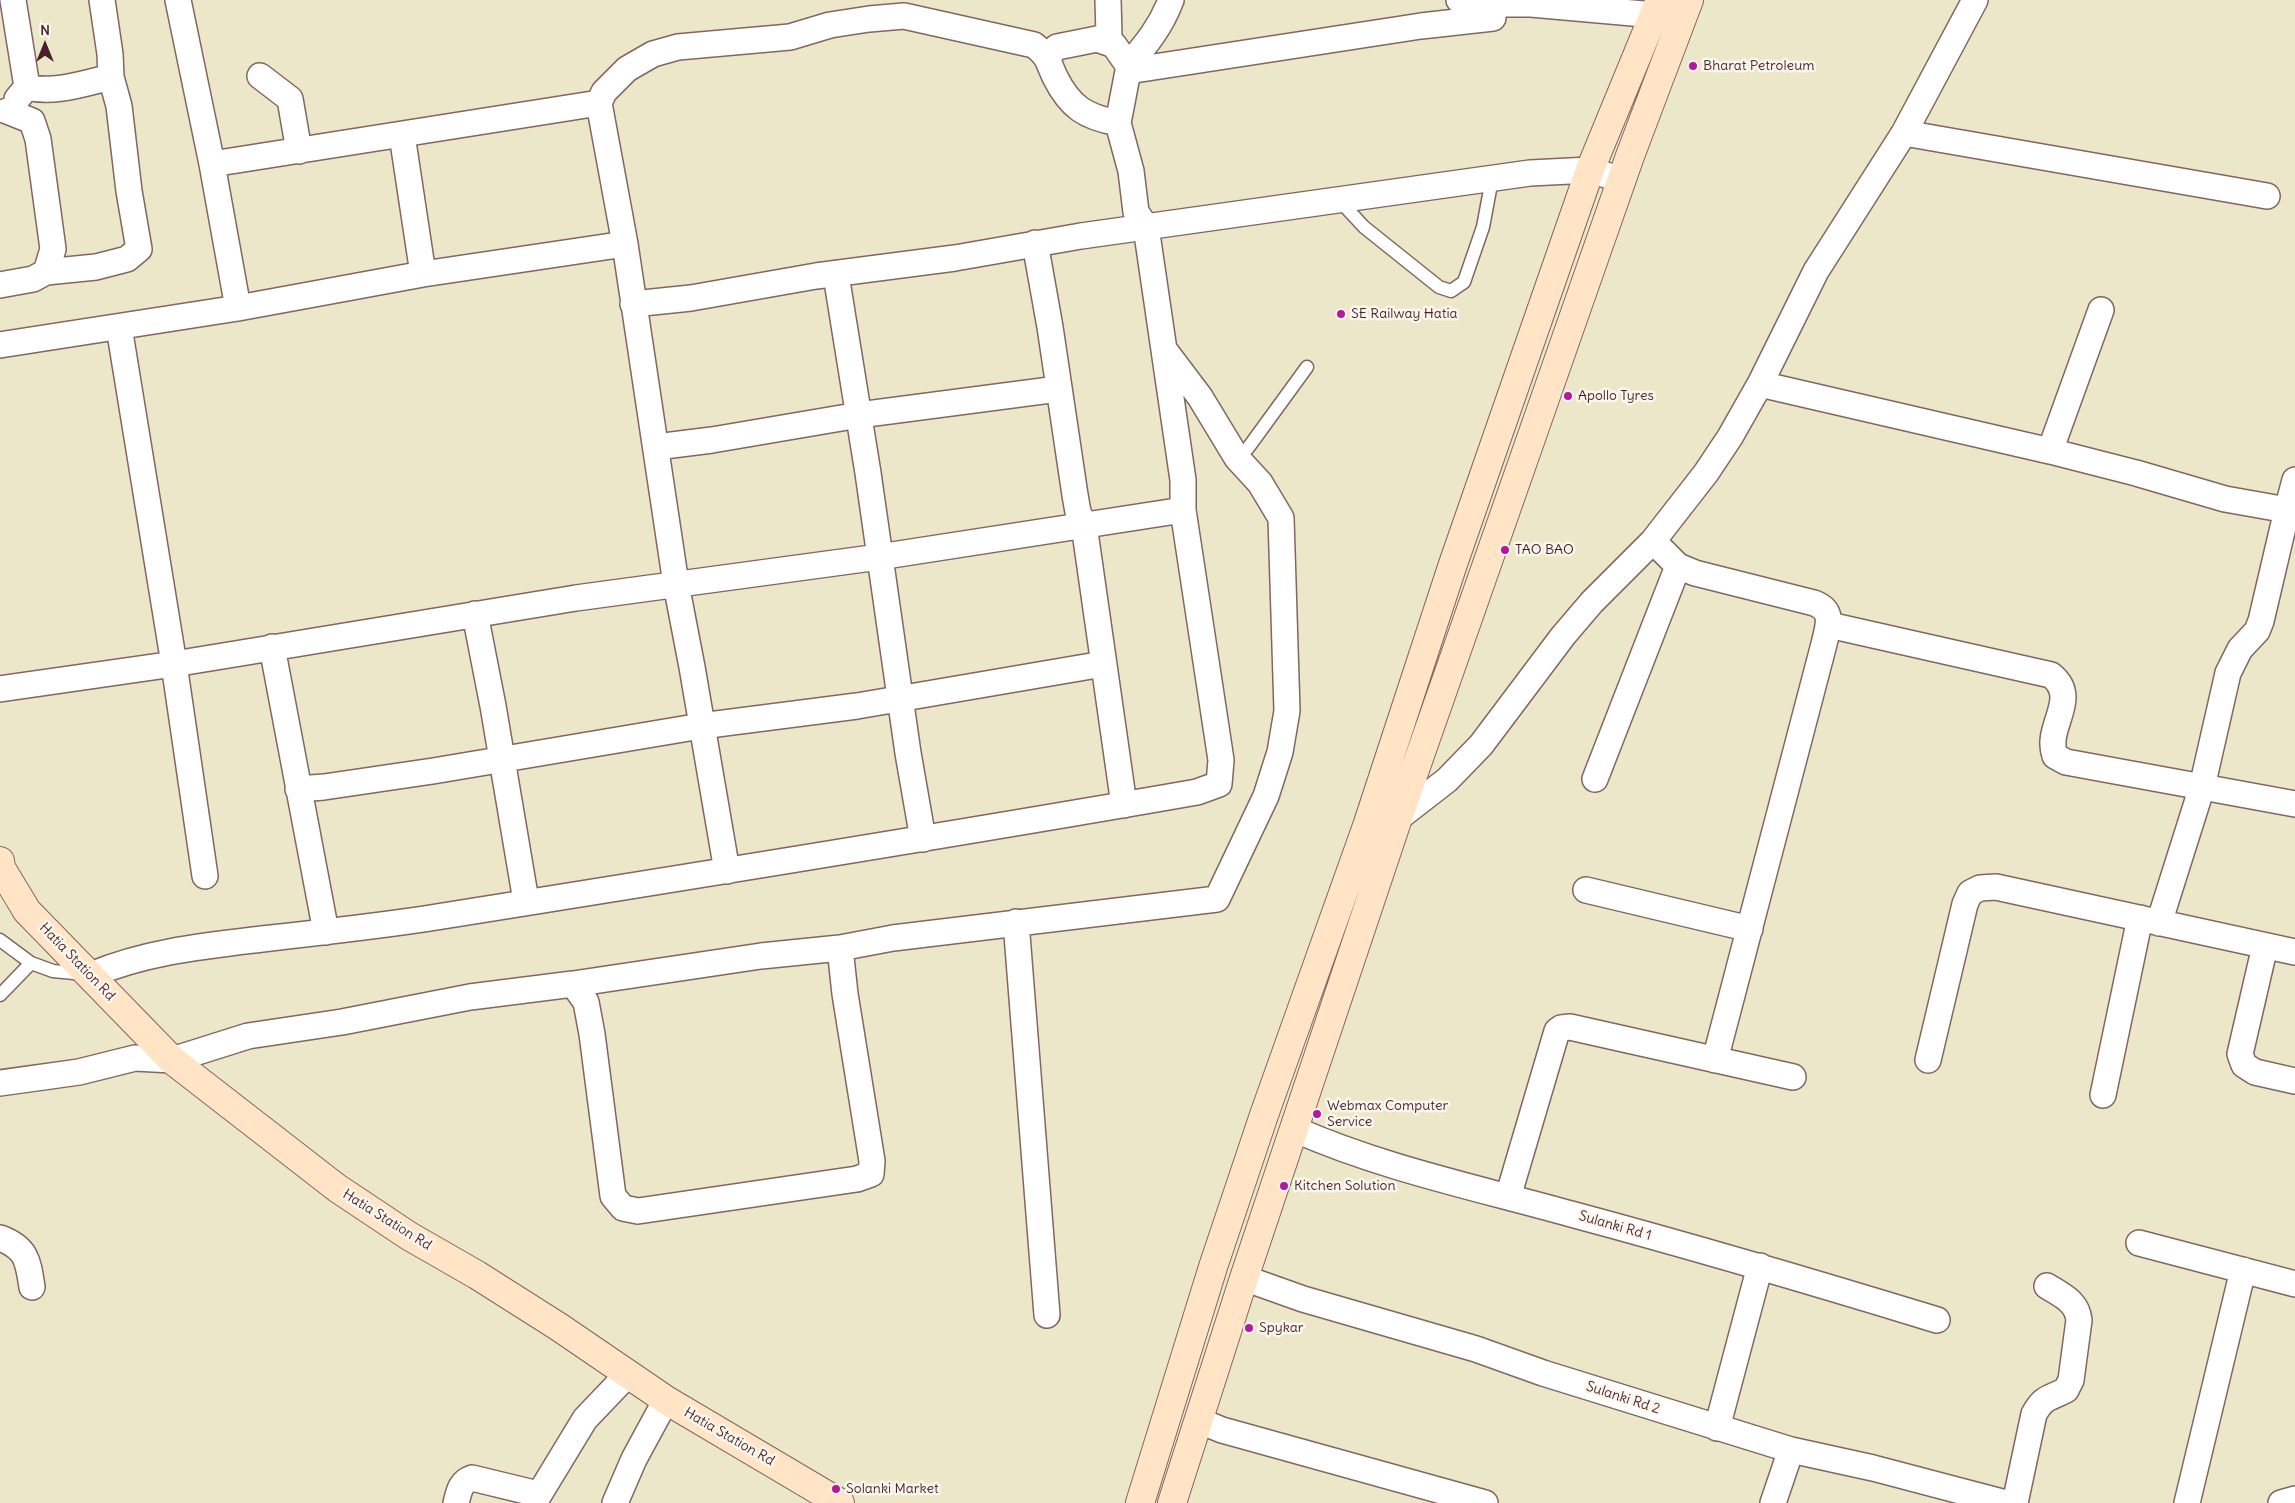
<!DOCTYPE html>
<html>
<head>
<meta charset="utf-8">
<style>
  body { margin:0 }
  #map { position:relative; width:2295px; height:1503px; overflow:hidden; background:#ede7c9; font-family:Delius,sans-serif }
  canvas { display:block }
  .north { position:absolute; left:20px; top:20px; width:50px; height:50px; -webkit-text-stroke:4px #fbf7ec; paint-order:stroke; rotate:0deg; font-size:14px; font-weight:700; line-height:20px; text-align:center; color:#4a1f2b }
  .north::after { content:''; display:block; margin:auto; width:18px; height:22px; background:#4a1f2b; clip-path:polygon(50% 0,100% 100%,50% 72%,0 100%) }
</style>
</head>
<body>
<div id="map">
<canvas width="2295" height="1503"></canvas>
<div class="north">N</div>
</div>
<script>
const ctx = document.querySelector('canvas').getContext('2d');
ctx.lineJoin = 'round';
function strokePath(path, color, width, dash) {
  ctx.strokeStyle = color;
  ctx.lineWidth = width;
  ctx.lineCap = dash ? 'butt' : 'round';
  ctx.setLineDash(dash || []);
  ctx.stroke(path);
}
function label(font, color, halo, rows, align = 'center') {
  ctx.font = font + ' Delius,sans-serif';
  ctx.lineWidth = 5;
  ctx.setLineDash([]);
  ctx.textBaseline = 'middle';
  ctx.strokeStyle = halo;
  ctx.fillStyle = color;
  for (const [text, x, y, turn = 0] of rows) {
    ctx.save();
    ctx.translate(x, y);
    ctx.rotate((+turn || 0) * Math.PI / 180);
    ctx.textAlign = isNaN(turn) ? turn : align;
    if (halo) ctx.strokeText(text, 0, 0);
    ctx.fillText(text, 0, 0);
    ctx.restore();
  }
}
const lane = new Path2D(`
  M1338 199 1364 227 1439 287 1451 291 1464 282 1483 227 1492 179
  M1237 458 1248 448 1307 367
  M0 940 31 963 53 971 84 974
  M0 995 31 963`);
const street = new Path2D(`
  M13 0 27 87 17 99
  M178 0 212 164 238 308
  M1459 0 1488 4H1531L1655 15
  M1097 39 1109 35 1108 0
  M1047 56 1057 47 1097 39 1114 45 1128 65C1147 44 1161 26 1171 0
  M260 76 290 99 299 151
  M27 87C54 94 85 83 111 77L110 54 102 0
  M1904 133 2267 196
  M402 135 423 274
  M212 164 599 103
  M1035 243 1050 327 1075 495 1078 512 1084 525 1124 805
  M625 244 599 103 604 92 627 69 653 54 678 47 790 37 830 25 869 19 904 16 1034 45C1049 57 1047 60 1055 77 1070 107 1085 117 1118 123
  M46 272 96 267 127 259 139 249 129 191 119 106 111 77
  M836 275 868 473 908 753 923 839
  M0 285 33 279 46 272 53 249 38 139 32 121 7 111
  M633 304 691 298 816 276 955 258 1081 236 1530 173 1590 170 1622 180
  M119 327 174 664 205 876
  M0 345 238 308 423 274 625 244 676 584 692 667 727 871
  M1760 384 2050 451 2136 473 2225 499 2287 510 2295 480
  M656 447 712 440 859 415 1058 389
  M2050 451 2101 310
  M1653 541 1678 566 1695 573 1814 603C1835 611 1828 626 1824 644L1715 1060
  M475 614 493 706 526 901
  M1829 625 2051 675C2081 699 2044 726 2055 756L2066 762 2295 804
  M272 647 326 932
  M0 689 174 664 576 598 879 557 1183 510
  M1595 779 1678 566
  M298 789 324 787 433 771 701 726 857 706 1103 664
  M1398 818 1447 780 1481 745 1563 636 1592 602 1653 541 1706 473 1730 437 1760 384 1816 271 1904 133 1975 0
  M1586 890 1750 929
  M1016 922 1047 1315
  M2159 923 2202 787 2228 673 2240 649 2257 631 2261 621 2287 510
  M2265 946 2240 1054 2244 1065 2255 1072 2295 1081
  M91 975C145 952 203 946 262 939 316 933 370 927 424 919 682 878 940 837 1197 792L1219 784 1221 760 1183 510V480L1146 227 1136 212 1131 171 1118 123 1128 71 1421 26 1493 18
  M573 984 586 1002 592 1034 613 1196 623 1208 638 1211 857 1179 871 1174 872 1161 845 994 840 948
  M1928 1060 1965 904 1970 893 1980 888 1996 887 2295 952
  M0 1083 79 1072 135 1058 172 1060 248 1036 342 1022 470 997 573 984 761 956 840 948 893 938 1217 899 1266 796 1280 752 1287 711 1281 518 1260 483 1237 458 1200 397 1166 352
  M2103 1095 2140 918
  M1294 1129C1382 1168 1478 1188 1571 1214 1694 1247 1816 1283 1937 1320
  M1508 1197 1557 1031 1561 1028 1570 1027 1793 1077
  M0 1238C27 1248 28 1261 32 1287
  M2139 1243 2295 1284
  M1244 1278 1303 1299 1476 1349 1543 1373 1791 1450 1873 1468 2006 1503
  M1200 1421 1222 1430 1485 1503
  M1717 1428 1760 1266
  M456 1503C459 1492 460 1482 472 1478L538 1494
  M534 1503 585 1419 628 1374
  M615 1503 634 1459 666 1400
  M1773 1503 1791 1450
  M2015 1503 2034 1414C2044 1396 2049 1399 2066 1390L2071 1380 2079 1320C2077 1301 2061 1295 2047 1286
  M2187 1503 2243 1270
  M2281 1503 2295 1499`);
const secondary = new Path2D(`
  M0 861 1 868 27 911 172 1060 337 1188 409 1236 477 1275 559 1327 666 1400 840 1503
  M1140 1503 1213 1267 1264 1115 1367 826 1453 564 1590 170 1660 0
  M1172 1503 1244 1278 1398 818 1630 156 1689 0`);
strokePath(lane, '#836562', 15);
strokePath(street, '#836562', 28);
strokePath(secondary, '#836562', 30);
strokePath(lane, '#fff', 12);
strokePath(street, '#fff', 25);
strokePath(secondary, '#ffe4c6', 28);
for (const [x, y, r, color] of [
  [1693,66,5,"#b5179e"],
  [1341,314,5,"#b5179e"],
  [1568,396,5,"#b5179e"],
  [1505,550,5,"#b5179e"],
  [1317,1114,5,"#b5179e"],
  [1284,1186,5,"#b5179e"],
  [1249,1328,5,"#b5179e"],
  [836,1489,5,"#b5179e"]
]) {
  const dot = new Path2D();
  dot.arc(x, y, r, 0, 2 * Math.PI);
  ctx.fillStyle = color;
  ctx.fill(dot);
  strokePath(dot, '#fbf7ec', 2);
}
label('14px', '#4a1f2b', '#fbf7ec', [
  ["Bharat Petroleum",1703,66],
  ["SE Railway Hatia",1351,314],
  ["Apollo Tyres",1578,396],
  ["TAO BAO",1515,550],
  ["Webmax Computer",1327,1106],
  ["Service",1327,1122],
  ["Kitchen Solution",1294,1186],
  ["Spykar",1259,1328],
  ["Solanki Market",846,1489]
], 'left');
label('14px', '#4a1f2b', '#fbf7ec', [
  ["Hatia Station Rd",77,962,46],
  ["Hatia Station Rd",387,1220,32],
  ["Sulanki Rd 1",1615,1226,16],
  ["Sulanki Rd 2",1623,1398,18],
  ["Hatia Station Rd",729,1437,30]
]);
</script>
</body>
</html>
